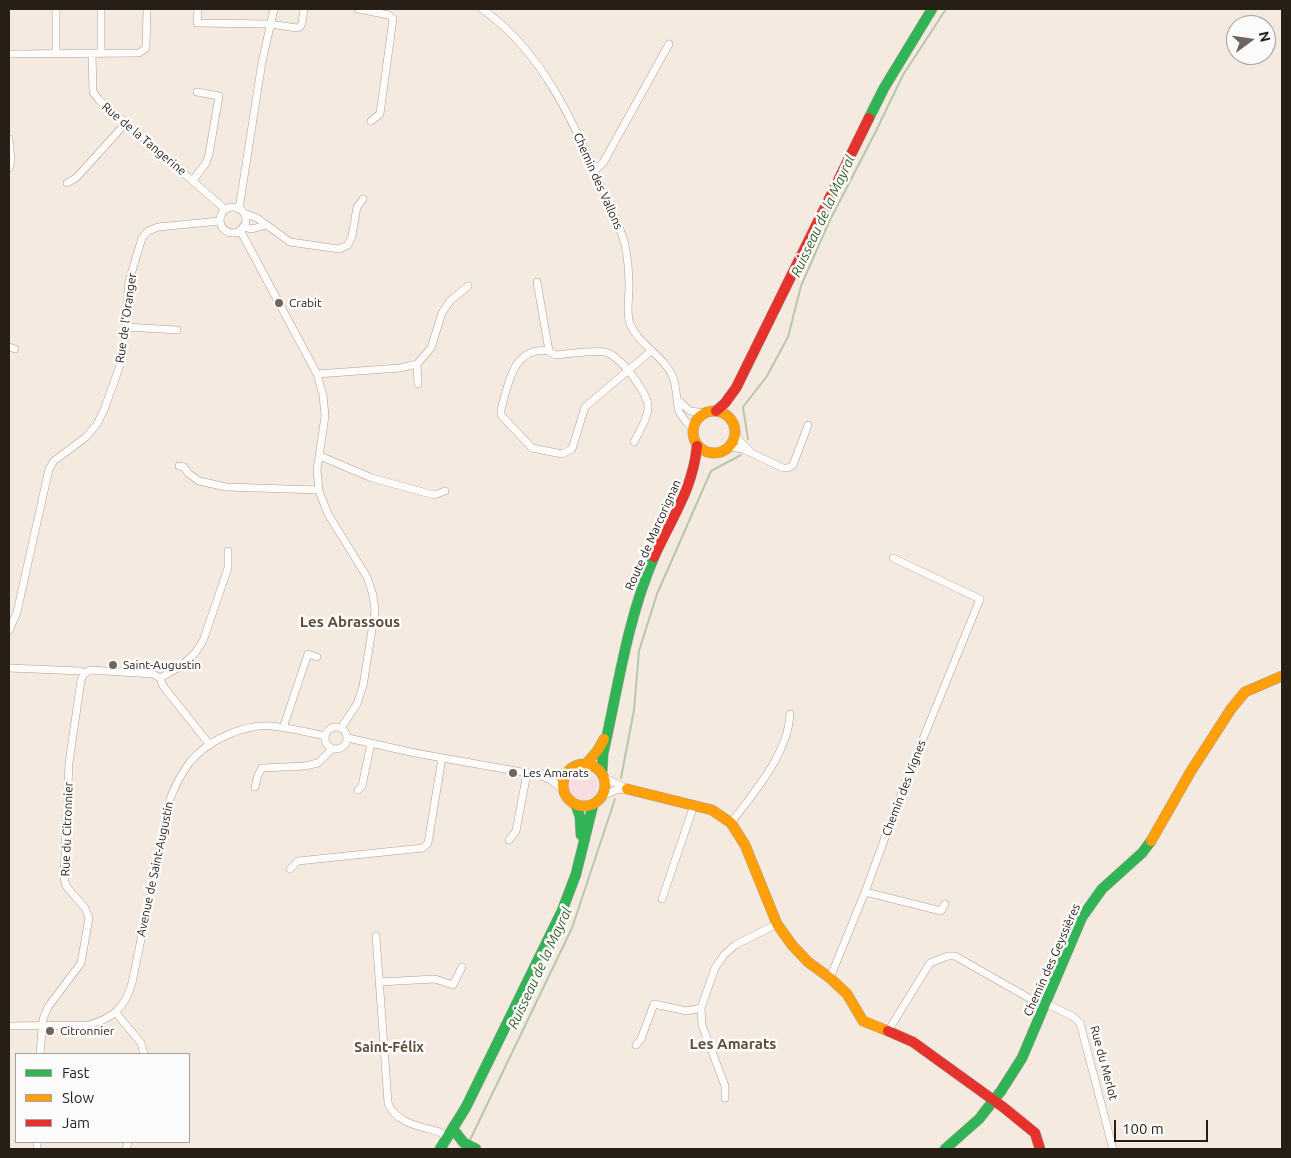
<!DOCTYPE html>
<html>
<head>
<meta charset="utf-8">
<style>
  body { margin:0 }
  #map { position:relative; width:1291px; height:1158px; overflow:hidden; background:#f5eadf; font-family:Ubuntu,sans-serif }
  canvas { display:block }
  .frame { position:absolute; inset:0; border:10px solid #271e15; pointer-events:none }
  .legend { position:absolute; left:15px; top:1053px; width:175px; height:90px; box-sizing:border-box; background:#fbfbfb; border:1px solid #a6a39f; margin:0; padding:6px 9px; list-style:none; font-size:15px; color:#271e15 }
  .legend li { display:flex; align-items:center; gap:10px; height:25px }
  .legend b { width:25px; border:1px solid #a6a39f }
  .north { position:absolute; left:1226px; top:15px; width:50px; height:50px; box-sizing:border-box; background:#fbfbfb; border:1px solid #a6a39f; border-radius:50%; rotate:76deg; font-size:14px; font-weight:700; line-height:20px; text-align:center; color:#271e15 }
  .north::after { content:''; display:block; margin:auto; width:18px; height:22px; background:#6f655c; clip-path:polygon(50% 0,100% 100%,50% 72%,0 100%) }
  .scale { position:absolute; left:1114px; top:1120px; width:94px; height:22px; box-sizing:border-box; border:2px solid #271e15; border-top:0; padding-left:6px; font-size:15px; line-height:18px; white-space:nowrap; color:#271e15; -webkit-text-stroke:4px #fbfbfb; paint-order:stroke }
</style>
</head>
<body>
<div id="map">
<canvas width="1291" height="1158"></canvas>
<div class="frame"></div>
<ul class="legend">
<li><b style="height:6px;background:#30b455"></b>Fast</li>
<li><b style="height:6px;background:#ff9f0a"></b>Slow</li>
<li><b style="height:6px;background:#e5322d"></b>Jam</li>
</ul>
<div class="north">N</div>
<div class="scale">100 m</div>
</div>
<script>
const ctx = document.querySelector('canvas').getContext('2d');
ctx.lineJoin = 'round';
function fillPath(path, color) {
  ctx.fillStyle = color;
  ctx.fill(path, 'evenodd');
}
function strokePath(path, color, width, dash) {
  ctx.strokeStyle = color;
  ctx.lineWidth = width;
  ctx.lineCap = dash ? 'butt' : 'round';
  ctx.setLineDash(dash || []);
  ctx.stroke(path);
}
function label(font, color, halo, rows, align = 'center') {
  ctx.font = font + ' Ubuntu,sans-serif';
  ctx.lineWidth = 5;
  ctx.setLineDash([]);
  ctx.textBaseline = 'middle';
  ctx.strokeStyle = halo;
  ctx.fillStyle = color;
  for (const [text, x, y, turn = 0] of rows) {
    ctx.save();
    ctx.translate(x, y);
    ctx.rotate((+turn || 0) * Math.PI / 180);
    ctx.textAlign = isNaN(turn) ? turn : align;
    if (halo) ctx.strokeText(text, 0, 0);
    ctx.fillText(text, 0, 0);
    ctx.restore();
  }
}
fillPath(new Path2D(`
  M568 785a15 15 0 1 1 30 0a15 15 0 1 1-30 0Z`), '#f9dee0');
strokePath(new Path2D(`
  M748 439 743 407 767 376 788 337 801 286 829 222 876 131 903 75 946 9
  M621 778 634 710 639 651 657 594 711 471 741 455
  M470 1140 572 928 615 799`), '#b7c7aa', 2);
const street = new Path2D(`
  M101 9V54
  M198 9 197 23 270 24 297 28 300 27 302 23 304 9
  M358 9 389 15 393 19 380 114 371 121
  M482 9C544 52 575 126 604 193 611 210 621 227 625 245 628 259 629 273 629 287 629 299 626 312 630 324 639 345 664 356 673 377 677 388 676 400 679 411 681 417 688 423 693 429
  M9 54 139 53 146 48 147 9
  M56 54V9
  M92 54 93 92 99 100 225 209
  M9 139 11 161 9 168
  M595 170 603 163 669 44
  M193 180 206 163 209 154 219 96 197 92
  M67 183 76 178 125 124
  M220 220a13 13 0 1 1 26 0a13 13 0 1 1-26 0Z
  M239 209 262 62 274 9
  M244 213 257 218 290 242 339 249 348 245 352 236 357 207 363 199
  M243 227 252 229 266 225
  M240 230 317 374 323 395 325 416 317 470 319 491 328 514 367 577 373 595 375 611 363 686 357 704 341 728
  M537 282 549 351 555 355C569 354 592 350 605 352 620 355 650 395 648 409 647 420 639 432 634 442
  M126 327 177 330
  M9 347 15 349
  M549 351C513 345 508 385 501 410V415L532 448 562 454 572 449 585 407 651 351
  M417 364 418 384
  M317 374 400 368 417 364 431 348 442 313 450 301 468 286
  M678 400 690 411 705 413
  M735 436 750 451
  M729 447 743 449 783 468H788L793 465 808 425
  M320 456 372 478 434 495 445 491
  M179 466 184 467 188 473 199 481 226 487 319 490
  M9 631 17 612 49 469 54 461 86 437 97 424 104 410 123 357 129 281 142 238 148 231 158 227 220 221
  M9 668 81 671 84 674 90 670 153 674 160 678 163 686 210 745
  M160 678 181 666 195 653 203 641 228 568V551
  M325 738a11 11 0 1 1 22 0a11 11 0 1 1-22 0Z
  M283 728 308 654 317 657
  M348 738 415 753 527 773 555 774 567 772
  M542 776 551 780 563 790
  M255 787 258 775 262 768 305 766 318 763 332 749
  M358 790 362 786 371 743
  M604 795 616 790 627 789 605 778
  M731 823C754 792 788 754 790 714
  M509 840 516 831 527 773
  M290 869 298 861 423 848 428 843 442 758
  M865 892 941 911 945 904
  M662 899 694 805
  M376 936 388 1103C395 1123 422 1127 440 1132L444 1136
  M830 978 865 892 907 778 980 599 893 558
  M379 982 435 979 453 985 462 967
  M1045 1003 1072 1016 1080 1023 1113 1149
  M116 1013 141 1043 144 1054
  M9 1026 89 1025C113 1018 125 1008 132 983L170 799C175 786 181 774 190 762 208 740 244 724 272 726 290 728 308 732 325 736
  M888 1031 930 963 948 956H955L1043 1006
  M636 1045 641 1039 654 1004 687 1011 701 1008
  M40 1054 43 1019 48 1007 81 963 89 918 85 908 66 886 64 877 69 763 81 680 84 674
  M725 1098V1086L702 1025 701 1008 715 968 724 955 735 945 777 924
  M37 1149V1142
  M126 1149 128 1142`);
const fast = new Path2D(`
  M869 118 884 88 932 9
  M602 772 603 754C618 688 627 620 654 557
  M576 805 580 817 581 835
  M453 1129 464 1143 476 1149
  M440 1149 466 1107 562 911 576 874 593 805
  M945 1149 979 1119 1001 1091 1022 1058 1082 917 1102 889 1142 853 1151 841`);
const slow = new Path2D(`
  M693 432a21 21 0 1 1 42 0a21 21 0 1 1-42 0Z
  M563 785a21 21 0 1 1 42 0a21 21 0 1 1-42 0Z
  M586 764 598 750 604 739
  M627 789 712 810 731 823 745 845 777 924 792 945 808 962 830 978 847 994 863 1021 888 1031
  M1151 841 1191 771 1231 709 1245 692 1282 676`);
const jam = new Path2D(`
  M716 411 725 403 736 388 869 118
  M654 557C671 519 693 489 697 446
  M888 1031 913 1042 1003 1107 1035 1133 1040 1149`);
strokePath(street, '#aaa097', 8);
strokePath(fast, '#aaa097', 11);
strokePath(slow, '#aaa097', 11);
strokePath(jam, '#aaa097', 11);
strokePath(street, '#fefcfa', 7);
strokePath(fast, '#30b455', 10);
strokePath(slow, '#ff9f0a', 10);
strokePath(jam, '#e5322d', 10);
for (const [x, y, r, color] of [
  [279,303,5,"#6f655c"],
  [113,665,5,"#6f655c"],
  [513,773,5,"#6f655c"],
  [50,1031,5,"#6f655c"]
]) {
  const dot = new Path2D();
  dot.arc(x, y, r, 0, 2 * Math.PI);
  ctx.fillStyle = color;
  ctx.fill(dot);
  strokePath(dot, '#fbfbfb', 2);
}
label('12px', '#271e15', '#fbfbfb', [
  ["Rue de la Tangerine",144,139,40],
  ["Chemin des Vallons",598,181,66],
  ["Rue de l'Oranger",126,318,-82],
  ["Route de Marcorignan",653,535,-66],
  ["Chemin des Vignes",904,788,-69],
  ["Rue du Citronnier",67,829,-88],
  ["Avenue de Saint-Augustin",155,869,-78],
  ["Chemin des Geyssières",1052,960,-66],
  ["Rue du Merlot",1104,1063,75]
]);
label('12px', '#271e15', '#fbfbfb', [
  ["Crabit",289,303],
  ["Saint-Augustin",123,665],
  ["Les Amarats",523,773],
  ["Citronnier",60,1031]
], 'left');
label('italic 14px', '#3a5f2b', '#fbfbfb', [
  ["Ruisseau de la Mayral",823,216,-65],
  ["Ruisseau de la Mayral",540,968,-65]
]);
label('bold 14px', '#614c37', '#fbfbfb', [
  ["Saint-Félix",389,1047]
]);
label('bold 15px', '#614c37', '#fbfbfb', [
  ["Les Abrassous",350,622],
  ["Les Amarats",733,1044]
]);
</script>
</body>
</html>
